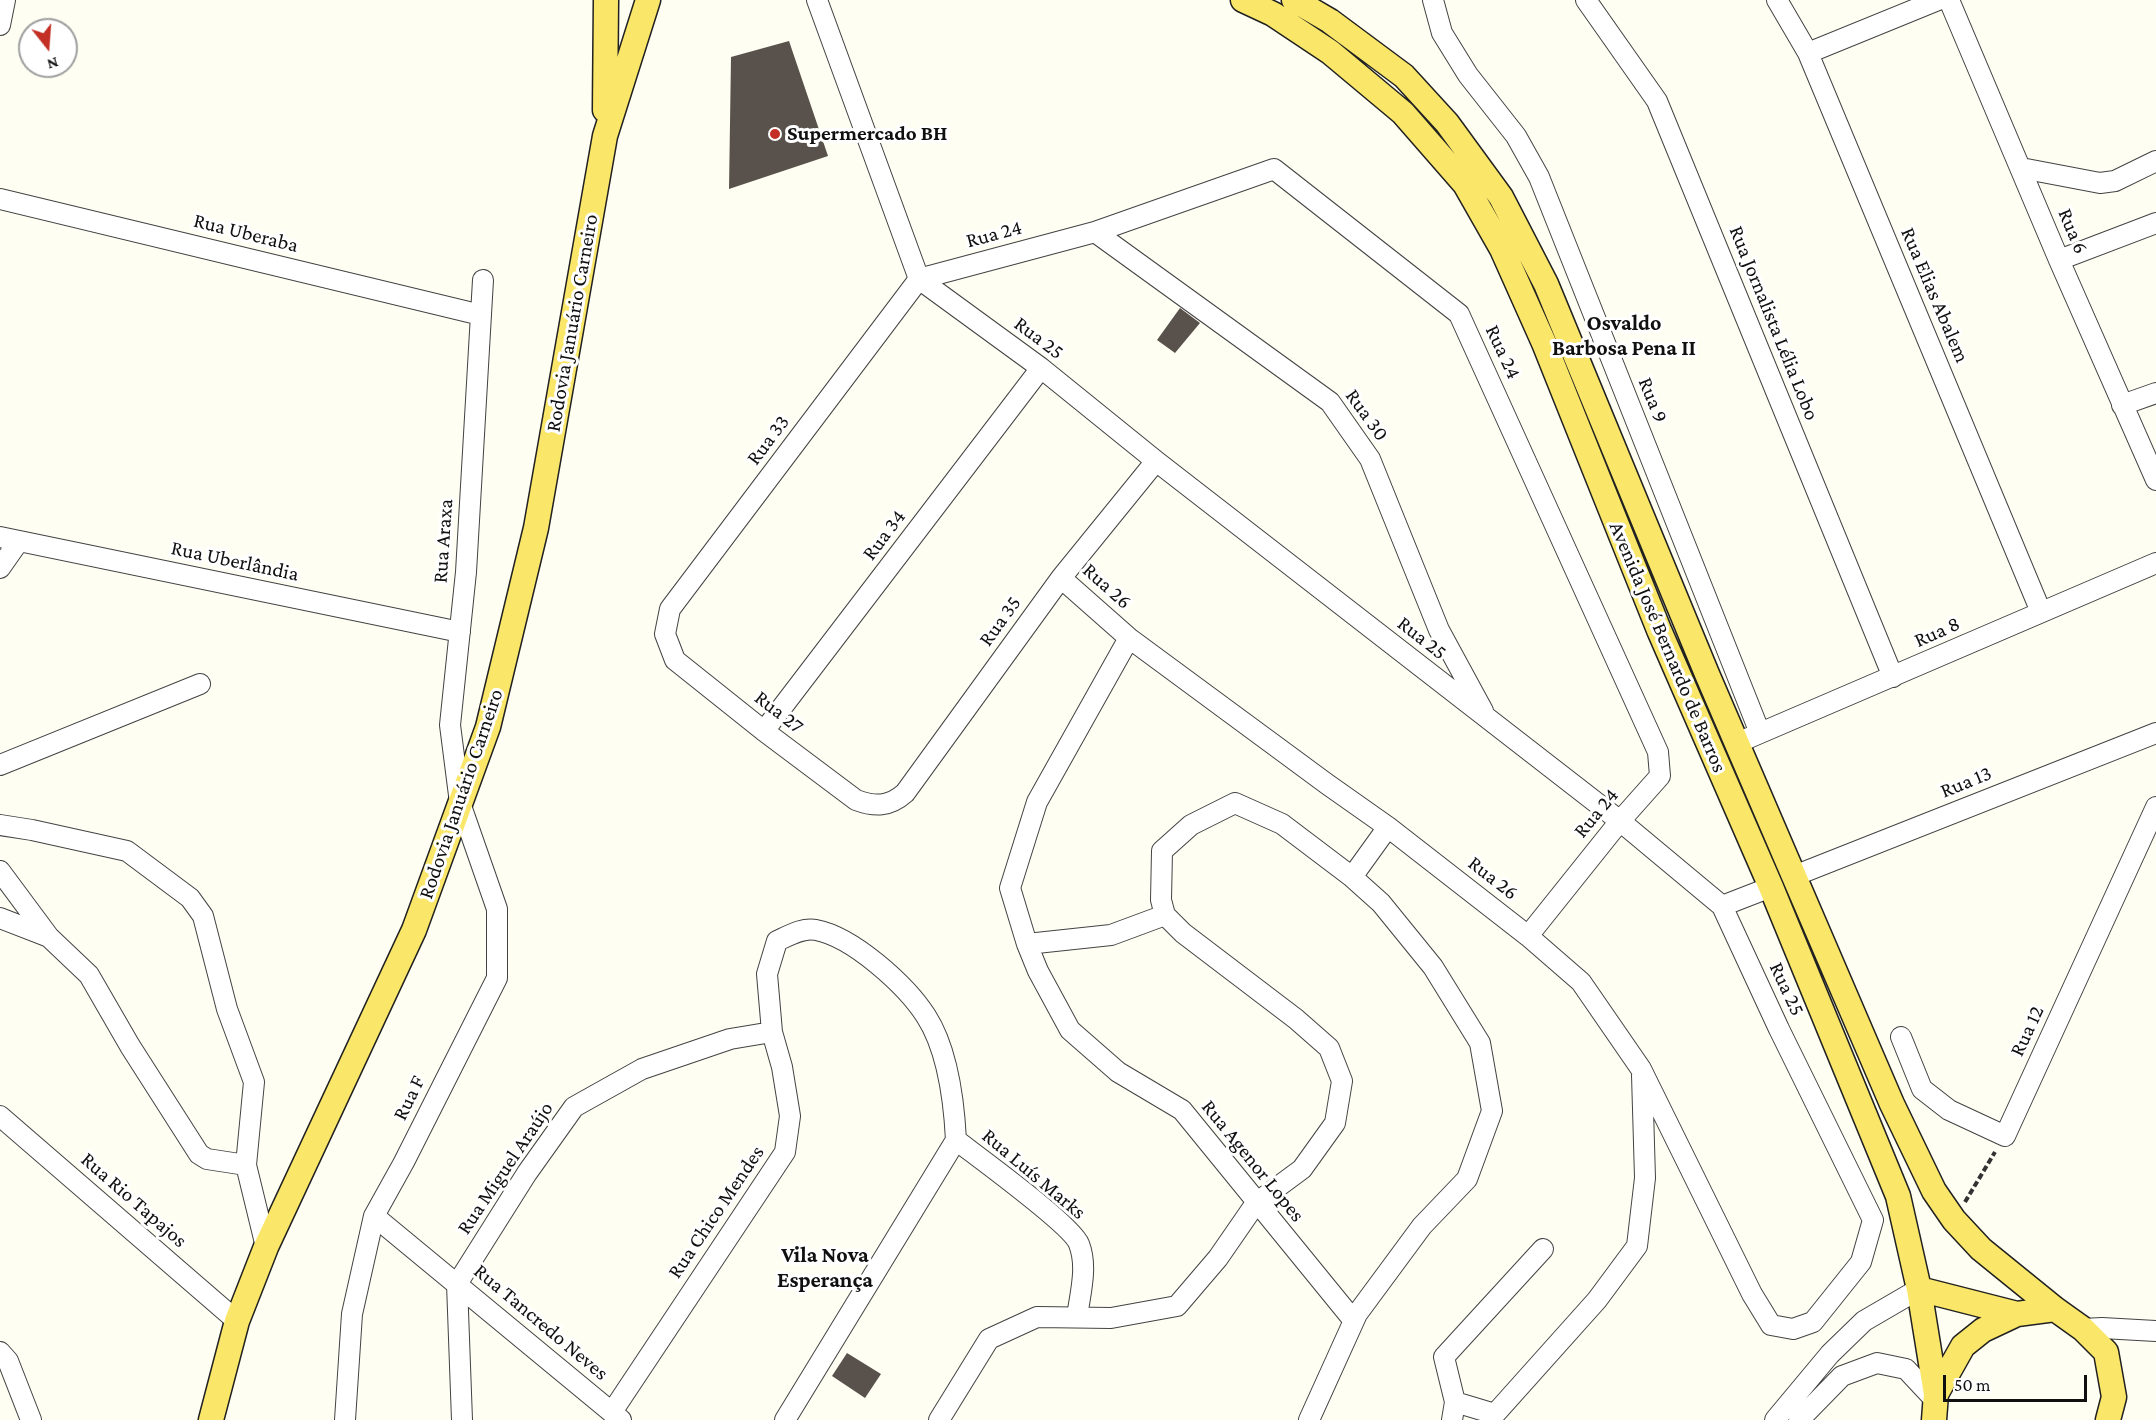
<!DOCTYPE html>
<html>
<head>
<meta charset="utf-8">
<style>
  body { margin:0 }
  #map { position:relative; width:2156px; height:1420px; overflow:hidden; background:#fffef3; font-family:"Crimson Pro",serif }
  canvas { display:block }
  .north { position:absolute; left:18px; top:18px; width:60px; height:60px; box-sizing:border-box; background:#fff; border:2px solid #9f9f9f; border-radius:50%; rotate:163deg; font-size:16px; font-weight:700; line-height:24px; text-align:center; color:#101010 }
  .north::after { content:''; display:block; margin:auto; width:21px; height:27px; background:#c32f25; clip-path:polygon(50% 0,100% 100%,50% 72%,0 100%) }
  .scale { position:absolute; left:1943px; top:1375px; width:144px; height:27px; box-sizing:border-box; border:3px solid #101010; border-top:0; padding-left:8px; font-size:18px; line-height:21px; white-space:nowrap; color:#101010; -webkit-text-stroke:4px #fff; paint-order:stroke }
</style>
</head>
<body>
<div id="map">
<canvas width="2156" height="1420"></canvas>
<div class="north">N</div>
<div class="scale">50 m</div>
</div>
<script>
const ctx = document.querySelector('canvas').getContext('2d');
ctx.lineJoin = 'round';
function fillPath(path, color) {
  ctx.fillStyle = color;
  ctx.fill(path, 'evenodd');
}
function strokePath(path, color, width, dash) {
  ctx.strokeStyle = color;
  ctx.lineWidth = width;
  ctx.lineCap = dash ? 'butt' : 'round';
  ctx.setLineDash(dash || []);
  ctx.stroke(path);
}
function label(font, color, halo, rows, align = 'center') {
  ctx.font = font + ' "Crimson Pro",serif';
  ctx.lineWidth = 6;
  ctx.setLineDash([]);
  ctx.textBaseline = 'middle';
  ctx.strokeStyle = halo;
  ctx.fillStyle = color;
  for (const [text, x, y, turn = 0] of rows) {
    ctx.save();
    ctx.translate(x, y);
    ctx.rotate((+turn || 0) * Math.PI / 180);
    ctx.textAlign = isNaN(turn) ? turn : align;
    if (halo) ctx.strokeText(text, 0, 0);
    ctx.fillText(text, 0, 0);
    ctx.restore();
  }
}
fillPath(new Path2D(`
  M789 41 828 156 729 189 731 57Z
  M1180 308 1200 323 1175 353 1157 340Z
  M847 1353 881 1374 865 1398 832 1376Z`), '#59524c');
const minor = new Path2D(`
  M817 0 919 279 1041 368 1156 461 1620 821 1722 906 1779 1029 1873 1220 1861 1262 1813 1322 1793 1329 1771 1325 1752 1294 1641 1069 1581 982 1528 936 1388 827 1327 784 1129 638 1061 578
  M1433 0 1442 33 1468 75 1516 136 1539 177 1760 733
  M1586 0 1657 101 1893 677
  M1777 0 1808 53 2041 612
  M1949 0 2059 260 2156 480
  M0 25 5 0
  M1808 53 1938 0
  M2021 168 2100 183 2115 181 2156 161
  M0 199 481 315
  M1095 232 1330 402 1370 459 1439 630 1483 711
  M2059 260 2156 223
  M2122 405 2156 393
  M1156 461 1061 578 905 793C889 807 875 807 856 800L764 731 675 660 665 634 670 609 919 279 1095 232 1274 169 1459 314 1658 752 1660 776 1620 821 1528 936
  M0 537 460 632
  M0 568 19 541
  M1129 638 1037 802 1010 888 1027 944 1038 971 1070 1030 1118 1072 1182 1110 1354 1321
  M764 731 1041 368
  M1737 743 2156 563
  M0 765 200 684
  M0 825 32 830 127 851 190 898 203 916 227 1009 254 1082 246 1165 266 1247
  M0 871 49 937 89 975 130 1046 199 1154 207 1159 246 1165
  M1794 876 2156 733
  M1352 877 1388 827
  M1722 906 1771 887
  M0 918 49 937
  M1027 944 1111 935 1165 915
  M1901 1037 1922 1089 1949 1110 2005 1136 2156 807
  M0 1116 237 1321
  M956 1140C978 1157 1072 1225 1079 1244 1088 1267 1080 1294 1077 1317
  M374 1216 621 1420
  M2083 1329 2102 1328 2156 1331
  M0 1352 8 1361 31 1420
  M1455 1402 1495 1414 1597 1300 1637 1246 1645 1178 1642 1075
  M612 1412 785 1152 790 1116 782 1067 772 1032 767 974 777 941C788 936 803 927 816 930 853 937 906 985 926 1016 948 1050 954 1101 956 1140L785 1420
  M345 1420 352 1314 374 1216 404 1162 497 978V909L460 803 450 725 466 572 483 280
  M462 1420 457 1284 527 1173 574 1107 642 1069 730 1039 772 1032
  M939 1420 989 1339 1037 1317 1111 1318 1177 1306 1218 1258 1256 1203 1302 1169 1335 1123 1342 1081 1329 1048 1296 1019 1183 933 1165 915 1161 900 1162 851 1191 825 1235 803 1282 824 1352 877 1381 903 1433 967 1480 1043 1492 1111 1467 1179 1422 1226 1357 1314 1309 1420
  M1452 1420 1455 1402 1444 1357 1543 1249
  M1775 1420 1830 1354 1864 1321 1919 1289
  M1799 1420 1842 1376 1877 1363 1906 1369 1935 1400`);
const major = new Path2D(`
  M1243 0 1273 14 1330 52 1403 113 1465 184 1502 249 1544 343 1659 630 1771 887 1898 1196 1919 1289 1936 1394
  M1294 0 1330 21 1404 76 1447 123 1501 197 1546 284 1707 674 1892 1104 1934 1191 1954 1220 1981 1249 2055 1309 2083 1329 2106 1352 2114 1397 2108 1420
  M605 110 606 0
  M1919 1289 2017 1314
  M211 1420 237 1321 266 1247 414 930 488 727 536 528 605 136 648 0
  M1934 1420 1936 1394 1963 1346 1983 1330 2017 1314 2055 1309`);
strokePath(minor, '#434343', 22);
strokePath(major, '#212121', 27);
strokePath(new Path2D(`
  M1965 1202 1995 1152`), '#323232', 4, [6, 3]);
strokePath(minor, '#fff', 20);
strokePath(major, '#fae668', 24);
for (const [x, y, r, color] of [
  [775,134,6,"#c32f25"]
]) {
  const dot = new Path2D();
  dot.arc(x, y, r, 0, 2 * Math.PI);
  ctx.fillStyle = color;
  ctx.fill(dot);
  strokePath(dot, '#fff', 2);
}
label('bold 21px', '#101010', '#fff', [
  ["Supermercado BH",787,134]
], 'left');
label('21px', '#101010', '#fff', [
  ["Rua 6",2073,231,67],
  ["Rua Uberaba",246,233,14],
  ["Rua 24",994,234,-15],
  ["Rua Elias Abalem",1935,295,67],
  ["Rodovia Januário Carneiro",572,323,-80],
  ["Rua Jornalista Lélia Lobo",1774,323,68],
  ["Rua 25",1039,338,37],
  ["Rua 24",1503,352,65],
  ["Rua 9",1653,400,68],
  ["Rua 30",1367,415,54],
  ["Rua 33",768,440,-53],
  ["Rua 34",884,535,-53],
  ["Rua Araxa",443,541,-86],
  ["Rua Uberlândia",235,561,12],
  ["Rua 26",1107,586,42],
  ["Rua 35",1000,621,-54],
  ["Rua 8",1937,632,-24],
  ["Rua 25",1422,638,38],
  ["Avenida José Bernardo de Barros",1668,647,67],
  ["Rua 27",779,712,38],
  ["Rua 13",1966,782,-22],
  ["Rodovia Januário Carneiro",461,794,-71],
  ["Rua 24",1596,813,-50],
  ["Rua 26",1493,878,38],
  ["Rua 25",1787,989,65],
  ["Rua 12",2027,1031,-65],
  ["Rua F",409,1098,-64],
  ["Rua Agenor Lopes",1253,1161,51],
  ["Rua Miguel Araújo",505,1168,-56],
  ["Rua Luís Marks",1034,1174,40],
  ["Rua Rio Tapajos",134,1200,41],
  ["Rua Chico Mendes",716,1212,-56],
  ["Rua Tancredo Neves",541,1322,40]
]);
label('bold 22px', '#101010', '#fff', [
  ["Osvaldo",1624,323],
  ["Barbosa Pena II",1624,348],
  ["Vila Nova",825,1255],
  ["Esperança",825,1280]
]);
</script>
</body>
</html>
